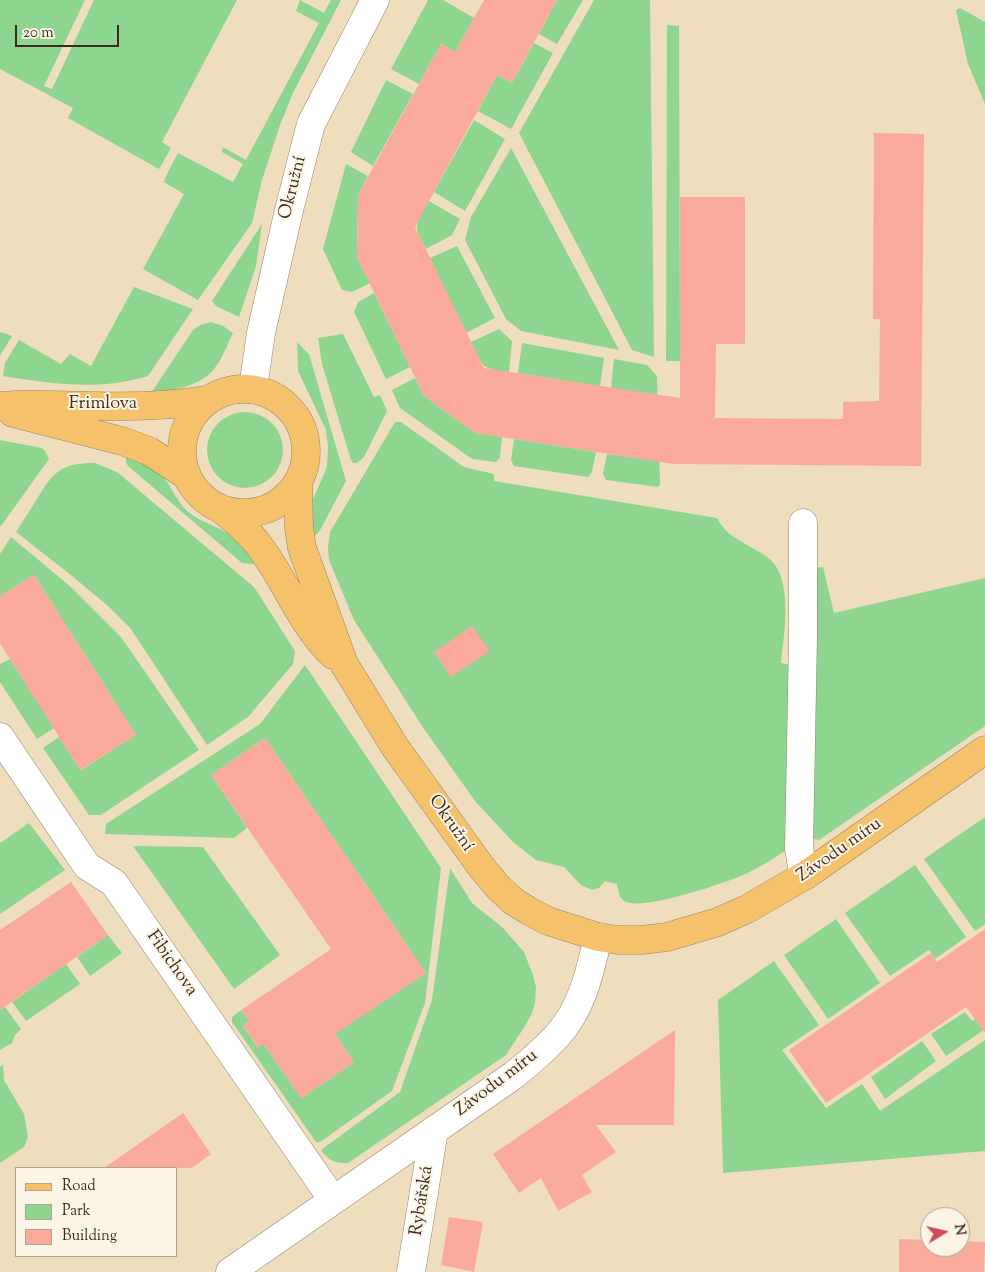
<!DOCTYPE html>
<html>
<head>
<meta charset="utf-8">
<style>
  body { margin:0 }
  #map { position:relative; width:985px; height:1272px; overflow:hidden; background:#eedebd; font-family:"Sorts Mill Goudy",serif }
  canvas { display:block }
  .legend { position:absolute; left:15px; top:1167px; width:162px; height:90px; box-sizing:border-box; background:#fcf5e5; border:1px solid #afa495; margin:0; padding:6px 9px; list-style:none; font-size:15px; color:#3b2a1e }
  .legend li { display:flex; align-items:center; gap:10px; height:25px }
  .legend b { width:25px; border:1px solid #afa495 }
  .north { position:absolute; left:920px; top:1207px; width:50px; height:50px; box-sizing:border-box; background:#fcf5e5; border:1px solid #afa495; border-radius:50%; rotate:81deg; font-size:14px; font-weight:700; line-height:20px; text-align:center; color:#3b2a1e }
  .north::after { content:''; display:block; margin:auto; width:18px; height:22px; background:#d1495b; clip-path:polygon(50% 0,100% 100%,50% 72%,0 100%) }
  .scale { position:absolute; left:15px; top:25px; width:104px; height:22px; box-sizing:border-box; border:2px solid #3b2a1e; border-top:0; padding-left:6px; font-size:15px; line-height:18px; white-space:nowrap; color:#3b2a1e; -webkit-text-stroke:4px #fcf5e5; paint-order:stroke }
</style>
</head>
<body>
<div id="map">
<canvas width="985" height="1272"></canvas>
<ul class="legend">
<li><b style="height:6px;background:#f5c16b"></b>Road</li>
<li><b style="height:14px;background:#8ed58f"></b>Park</li>
<li><b style="height:14px;background:#f9aa9b"></b>Building</li>
</ul>
<div class="north">N</div>
<div class="scale">20 m</div>
</div>
<script>
const ctx = document.querySelector('canvas').getContext('2d');
ctx.lineJoin = 'round';
function fillPath(path, color) {
  ctx.fillStyle = color;
  ctx.fill(path, 'evenodd');
}
function strokePath(path, color, width, dash) {
  ctx.strokeStyle = color;
  ctx.lineWidth = width;
  ctx.lineCap = dash ? 'butt' : 'round';
  ctx.setLineDash(dash || []);
  ctx.stroke(path);
}
function label(font, color, halo, rows, align = 'center') {
  ctx.font = font + ' "Sorts Mill Goudy",serif';
  ctx.lineWidth = 4;
  ctx.setLineDash([]);
  ctx.textBaseline = 'middle';
  ctx.strokeStyle = halo;
  ctx.fillStyle = color;
  for (const [text, x, y, turn = 0] of rows) {
    ctx.save();
    ctx.translate(x, y);
    ctx.rotate((+turn || 0) * Math.PI / 180);
    ctx.textAlign = isNaN(turn) ? turn : align;
    if (halo) ctx.strokeText(text, 0, 0);
    ctx.fillText(text, 0, 0);
    ctx.restore();
  }
}
fillPath(new Path2D(`
  M0 0H85L44 86 52 89 94 0H237L162 142 171 148 159 169 68 118 73 108 0 69Z
  M300 0 324 13 331 0H341L293 93 280 125 262 180 252 223 198 300 143 269 184 194 164 182 167 174 178 153 233 182 243 164 222 152 223 147 246 160 319 23 296 11Z
  M428 0H443L474 18 455 52 441 44 419 84 391 69Z
  M557 0H583L557 44 539 34Z
  M594 0H650L654 357 632 350 519 133Z
  M960 8 985 22V104L968 64 956 10Z
  M667 25 679 26 680 361H666Z
  M534 43 553 53 511 129 478 111 497 75 512 83Z
  M386 80 413 94 373 166 351 152Z
  M474 120 505 139 465 211 434 192Z
  M511 148 619 350 521 331 506 319 465 240 471 217Z
  M346 164 368 176 358 195 357 257 370 283 352 292 342 290 323 249Z
  M429 201 460 219 452 235 426 249C412 223 415 226 429 201Z
  M262 224 256 266 239 317 216 306 212 301Z
  M457 246 495 318 466 333 430 258Z
  M134 287 193 309 148 376C100 391 52 384 3 376L5 363 19 340 61 364 70 354 91 366Z
  M374 293 410 367 386 379 354 312 358 302Z
  M211 322 223 326 233 333C228 343 224 355 217 365 202 387 175 390 151 393L193 330 200 325Z
  M499 329 512 341 509 372C479 368 484 368 471 342Z
  M1 332 12 336 0 356V333Z
  M343 334 374 397 380 395 387 411 364 457 357 463H353L351 460 322 364 318 338Z
  M297 342 309 354 346 481 319 532 312 538 311 504 327 467 328 447 326 430 298 371Z
  M522 343 604 358 600 386 518 373Z
  M614 359 647 365 657 376 660 484 658 487 606 480 603 474 607 454 646 459 611 388Z
  M415 378 424 396 475 433 502 437 500 457 496 462 472 459 400 408 392 390Z
  M207 450a38 38 0 1 1 76 0a38 38 0 1 1-76 0Z
  M395 422H401L464 467 494 474V481L717 518C726 535 738 539 754 549 763 554 772 559 777 568 791 593 784 635 781 663L794 666 790 848C775 857 760 868 743 875 725 883 640 912 624 901 619 897 618 890 617 884L605 881 599 888 592 890 581 885 564 867 536 860 513 842 475 801 424 729 354 620 329 560 328 548 330 532Z
  M514 439 596 452 592 472 588 477 514 466 511 460Z
  M0 440 42 448 45 451 49 459 1 526H0Z
  M126 456C142 463 157 467 167 482 174 492 178 502 187 511 200 522 217 526 230 535 241 543 248 553 255 564L242 563 128 466 126 462Z
  M95 463 117 472 254 587 295 651 293 664 248 717 207 745 131 629 108 606 72 576 16 532C23 521 30 510 37 499 53 472 61 463 95 463Z
  M11 537 71 587 121 637 199 750 101 815H89L43 748 59 737 81 770 136 735 34 575 0 596V554Z
  M823 567 834 613 985 578V726L819 840 810 838 814 568Z
  M10 659 54 728 37 739 0 682V664Z
  M305 665 441 868 425 1003 392 1091 320 1142H316L232 1022V1017L241 1010 249 1021 243 1026 258 1048 264 1044 301 1098 354 1062 327 1022 372 1009 426 973 265 738 211 775 247 828 234 838 105 834 106 824 260 724Z
  M985 817V924L975 931 924 859Z
  M29 823 65 870 0 914V843Z
  M133 846 203 847 280 955 234 989Z
  M915 865 966 937 935 959 929 950 890 976 845 913Z
  M450 868 472 903 502 927 524 952 533 975 536 987 535 1003 532 1013 525 1026 506 1055 348 1163C333 1163 330 1161 321 1150L400 1092 432 1000Z
  M836 919 880 983 828 1019 784 955Z
  M108 935 122 953 90 976 77 957Z
  M774 961 819 1025 782 1050 826 1108 862 1084 880 1111 985 1040V1151L723 1173 718 1000Z
  M66 964 80 984 26 1021 12 1002Z
  M5 1007 21 1029 15 1035 12 1043 0 1050V1010Z
  M965 1012 972 1021 985 1012V1029L946 1056 931 1034Z
  M922 1041 936 1061 885 1099 871 1077Z
  M3 1065 4 1080 24 1114 28 1137 24 1147 0 1163V1067Z`), '#8ed58f');
fillPath(new Path2D(`
  M484 0H557L512 83 497 75 415 227 484 368 680 398V197H745V344H716L715 418 843 419V402L879 401 880 319H873L874 133 924 134 921 466 673 464 475 433 424 396 357 257 358 195 441 44 455 52Z
  M34 575 136 735 80 770 0 643V596Z
  M472 626 490 651 451 677 434 652Z
  M265 738 426 973 335 1034 354 1062 301 1098 264 1044 258 1048 243 1025 249 1021 241 1010 331 949 211 775Z
  M71 882 108 935 0 1010V930Z
  M985 929V1033L966 1007 826 1103 789 1050 931 953 937 962Z
  M675 1030 674 1125H596L616 1152 582 1175 592 1192 558 1211 541 1178 519 1193 493 1154Z
  M183 1113 211 1154 192 1168H104Z
  M449 1217 483 1222 474 1272 441 1265Z
  M899 1239 930 1240V1247H960V1241L985 1242 984 1272H899Z`), '#f9aa9b');
const minor = new Path2D(`
  M253 388 261 333 289 210 311 124 375 0
  M803 523V638L799 848 802 866 806 875
  M0 737 87 866 114 883 333 1200
  M230 1272 514 1075C529 1063 544 1050 557 1036 582 1009 590 972 598 937
  M411 1272 434 1130`);
const major = new Path2D(`
  M182 451a62 62 0 1 1 124 0a62 62 0 1 1-124 0Z
  M0 406C32 403 63 406 95 406 132 407 169 406 206 400
  M13 413 122 441 149 451 186 475
  M298 482 299 528 302 548 344 664 395 747 482 868 498 887 513 901 529 911 548 921 598 937 618 940H642L667 937 718 922 747 909 806 875 985 750
  M220 508C233 519 247 530 257 543 285 578 300 624 333 655`);
strokePath(minor, '#94846e', 29);
strokePath(major, '#94846e', 29);
strokePath(minor, '#fff', 28);
strokePath(major, '#f5c16b', 28);
label('18px', '#3b2a1e', '#fcf5e5', [
  ["Okružní",294,188,-76],
  ["Frimlova",103,405],
  ["Okružní",450,824,55],
  ["Závodu míru",840,851,-35],
  ["Fibichova",171,964,55],
  ["Závodu míru",497,1084,-37],
  ["Rybářská",423,1201,-81]
]);
</script>
</body>
</html>
